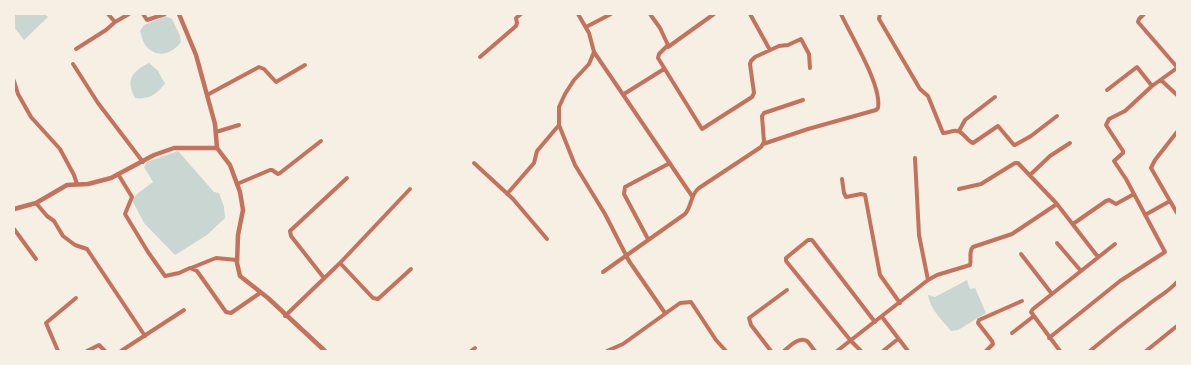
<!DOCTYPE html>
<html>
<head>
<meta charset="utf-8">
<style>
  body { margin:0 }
  #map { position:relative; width:1191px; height:365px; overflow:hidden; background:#f6efe4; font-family:"Titillium Web",sans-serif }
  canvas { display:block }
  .frame { position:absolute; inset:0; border:15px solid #f6efe4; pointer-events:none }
</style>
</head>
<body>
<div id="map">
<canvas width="1191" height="365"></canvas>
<div class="frame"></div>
</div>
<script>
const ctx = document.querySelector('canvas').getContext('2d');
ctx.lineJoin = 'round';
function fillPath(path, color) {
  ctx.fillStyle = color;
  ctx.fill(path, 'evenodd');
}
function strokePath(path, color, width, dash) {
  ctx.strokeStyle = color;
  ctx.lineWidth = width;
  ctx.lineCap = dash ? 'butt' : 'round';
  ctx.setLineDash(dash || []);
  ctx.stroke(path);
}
fillPath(new Path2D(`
  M14 14H45L48 17 24 40 14 27Z
  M165 16 172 19 180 36 181 42C172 54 157 59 146 46 143 43 142 36 140 31L144 25Z
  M149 63 158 71 165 84C156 94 149 100 135 98 126 80 131 72 149 63Z
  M178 151 214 192 219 193 224 207 225 218 207 235 175 255 144 223 132 200 137 194 153 182 144 167 147 162Z
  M967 280 970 289 975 288 986 313 958 330 951 331C942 320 930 309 928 295L935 297Z`), '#c9d6d2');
strokePath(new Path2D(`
  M108 14 115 22 129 14
  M143 14 147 20 165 14
  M578 14 589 33 594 52 589 64 574 80 565 94 559 107V125L575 165 605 214 629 261 665 313
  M650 14 660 28 668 45 659 54 658 58 702 129 752 97 754 93 750 64 751 61 755 57 779 46 788 45 801 39 809 54 810 68
  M750 14 770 50
  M880 14 879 19 920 89 928 96 943 133C948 133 953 130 957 131 964 132 967 141 973 143L998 126 1014 145H1015L1031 136 1057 116
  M1144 14 1139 19 1138 22 1177 67
  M586 27 611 14
  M668 47 714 14
  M76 49 106 30 115 22
  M594 52 692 196
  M480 57 516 26 517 23 516 18 521 14
  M73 64 98 103 143 162
  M1161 80 1177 95
  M14 81 18 94 31 117 60 149 74 175 77 184
  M1107 90 1137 67 1152 86
  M624 94 664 69
  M207 95 259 67 264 69 276 82 305 65
  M959 131 965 120 995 97
  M216 132 239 125
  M763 144 808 129 876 110 878 108C882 85 851 36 841 14
  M915 158 919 235 928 280
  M474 163 513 199 547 239
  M118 174 132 197 125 214 148 252 165 276 179 273 190 268 197 271 226 312 231 313 260 293
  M1030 175 1050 156 1070 143
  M842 179 844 193 846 197 861 194 865 195 880 275 900 303
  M237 184 270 170H272L278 174 280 173 321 141
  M959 189 981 184 1015 163H1018L1057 204 1098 257
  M507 194 534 163 537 151 559 125
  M1170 201 1177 213
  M36 203 47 216 54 221 63 236 75 245 87 249 145 336
  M1145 215 1170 201 1151 168 1155 160 1177 132
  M1073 224 1106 201 1109 200 1116 204 1134 194
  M14 229 36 259
  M648 239 624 194 625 187 670 163
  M1057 243 1081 271
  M1021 254 1052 294 1115 244
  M340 263 373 298 378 299 411 269
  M191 268 216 258 237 260
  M603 272 685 214C692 206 690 195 699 188L761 147 764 142 762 116 764 113 803 100
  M324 278 291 236 290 231 347 178
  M1052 294 1033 309 1031 312 1060 351
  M285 316 340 263 410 189
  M882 317 908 351
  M1012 333 1034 316
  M1049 338 1120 281 1165 252 1126 179 1114 161 1123 153V151L1106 125 1109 119 1125 111 1152 86 1177 68
  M58 351 46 323 76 298
  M87 351 99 345 105 351
  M121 351 184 310
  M471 351 475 348
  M607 351 623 344 680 303 691 302 716 340 726 351
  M771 351 751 325 749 318 787 290
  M784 351C789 347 799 336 807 341 810 343 812 348 815 351
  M837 351 928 280 937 275 970 265C972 259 968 252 973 247L1012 234 1057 204
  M861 351 851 341 786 261V258L808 240H812L875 322
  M883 351 898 339
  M986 351 993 344 992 341 978 323 979 320 1022 301
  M1090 351C1109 335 1128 320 1148 305 1159 296 1167 293 1177 282
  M1146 351 1177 326`), '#c5725c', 4);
strokePath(new Path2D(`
  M179 14 196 55 215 124 217 148 230 165 240 192 243 210 238 235 237 263 240 276 268 298 325 351
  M14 209 36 203 67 185 88 184 111 178 154 155 174 148H217`), '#c5725c', 4.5);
</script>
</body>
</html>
